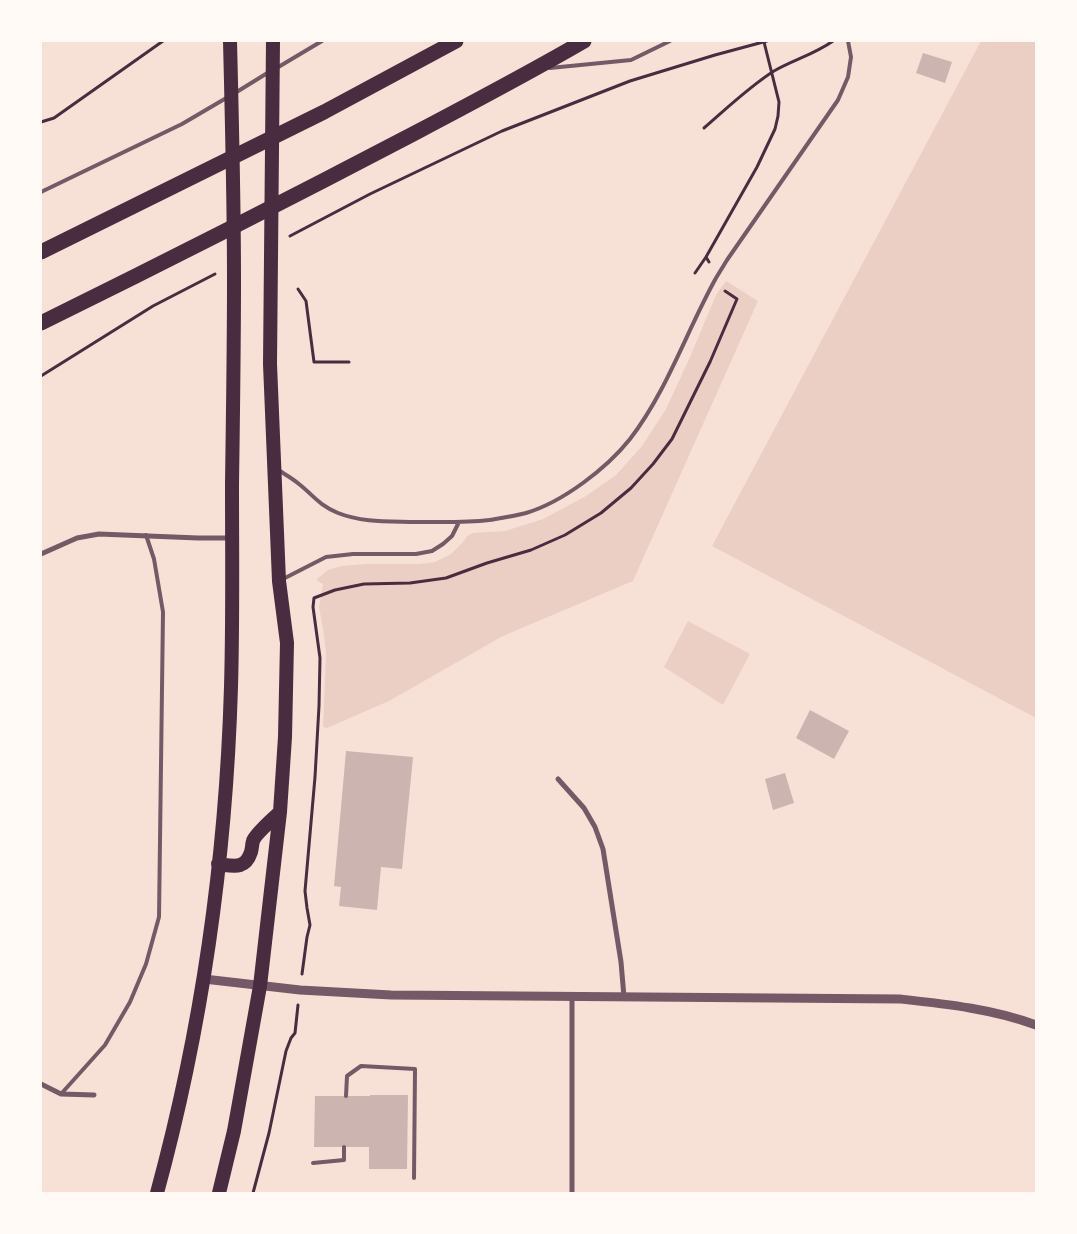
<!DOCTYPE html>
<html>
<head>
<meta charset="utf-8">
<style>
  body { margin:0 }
  #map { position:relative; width:1077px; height:1234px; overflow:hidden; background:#f7e1d7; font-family:"Source Serif 4",serif }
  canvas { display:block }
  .frame { position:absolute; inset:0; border:42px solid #fffaf5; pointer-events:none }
</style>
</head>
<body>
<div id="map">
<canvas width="1077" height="1234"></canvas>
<div class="frame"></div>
</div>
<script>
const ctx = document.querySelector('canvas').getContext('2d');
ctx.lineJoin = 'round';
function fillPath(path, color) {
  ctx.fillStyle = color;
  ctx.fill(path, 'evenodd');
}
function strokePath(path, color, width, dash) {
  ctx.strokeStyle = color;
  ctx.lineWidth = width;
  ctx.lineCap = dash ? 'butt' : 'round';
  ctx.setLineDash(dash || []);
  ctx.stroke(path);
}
fillPath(new Path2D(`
  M981 41H1036V718L712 546Z
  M726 281 758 301 633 581 503 636 389 701 327 728 323 727 326 653 323 629 319 607 323 584 316 580 328 570 341 566 366 564H419L435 562 451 554 464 541 467 536 473 533 505 531 543 519 586 496 616 475 642 446 666 409 690 357 716 295Z
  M688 621 750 654 723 705 664 667Z`), '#ebcfc5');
fillPath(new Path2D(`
  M923 53 952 62 945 83 916 73Z
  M810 710 849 731 834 759 796 738Z
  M346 751 413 757 402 869 381 867 377 910 339 906 341 887 334 886Z
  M785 773 794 803 773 810 765 779Z
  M370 1095H408L407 1169H369V1147H314L315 1096H370Z`), '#ccb4b1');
strokePath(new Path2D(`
  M41 122 54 118 163 41
  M704 128C726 109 750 86 774 71 793 60 815 54 833 41
  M290 236 370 194 502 131 630 81 715 55 767 41
  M709 262 706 257 757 167 775 129 778 116 779 102 764 42
  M695 273 706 257
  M298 289 306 301 314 362H349
  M41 376 153 306 215 274
  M302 974 307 937 310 925 307 908 305 891 315 777 319 706 320 658 313 607 314 598 335 590 364 584 410 583 446 578 487 563 531 550 565 535 601 513 631 488 653 464 672 439 710 362 737 299 725 291
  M253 1193 269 1133 286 1051 291 1038 295 1033 298 1005`), '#4a2c40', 3);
strokePath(new Path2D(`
  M550 68 631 60 670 41
  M275 69 322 41
  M235 93 269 72
  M41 192 182 124 228 97
  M277 469C284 474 292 478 299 484 314 496 319 505 338 513 363 523 391 521 417 522 441 522 465 523 489 520 501 518 515 516 526 513 563 502 607 468 630 439 667 391 687 330 716 278L727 260 838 100 848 77 851 57 848 41
  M283 579 326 557 353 554H416L432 551 443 544 452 536 459 522
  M61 1094 105 1045 130 1002 146 964 159 917 163 612 154 559 146 535
  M346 1096 347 1076 361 1066 415 1069 414 1178
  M313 1163 344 1160V1147`), '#755966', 4);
strokePath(new Path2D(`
  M41 554 77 538 99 534 198 538H232
  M558 779 584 808 595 827 603 849 621 962 624 997
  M572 998V1193
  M41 1084 61 1094 94 1095`), '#755966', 5);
strokePath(new Path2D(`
  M204 979 300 990 391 995 900 999C946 1004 993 1009 1036 1025`), '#755966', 9);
strokePath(new Path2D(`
  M218 864C234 866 245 870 251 852 252 849 252 844 253 841 255 834 274 818 280 812
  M157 1193C202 1028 226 858 231 687 233 619 232 551 232 484 233 416 234 348 234 280 234 200 232 121 230 41
  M219 1193 234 1131 260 986 280 812 285 737 287 643 279 581 270 364 273 41`), '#4a2c40', 14);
strokePath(new Path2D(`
  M41 252 324 112 456 41
  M41 323C167 261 291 198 415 133 472 103 529 73 584 41`), '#4a2c40', 15);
</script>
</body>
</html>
